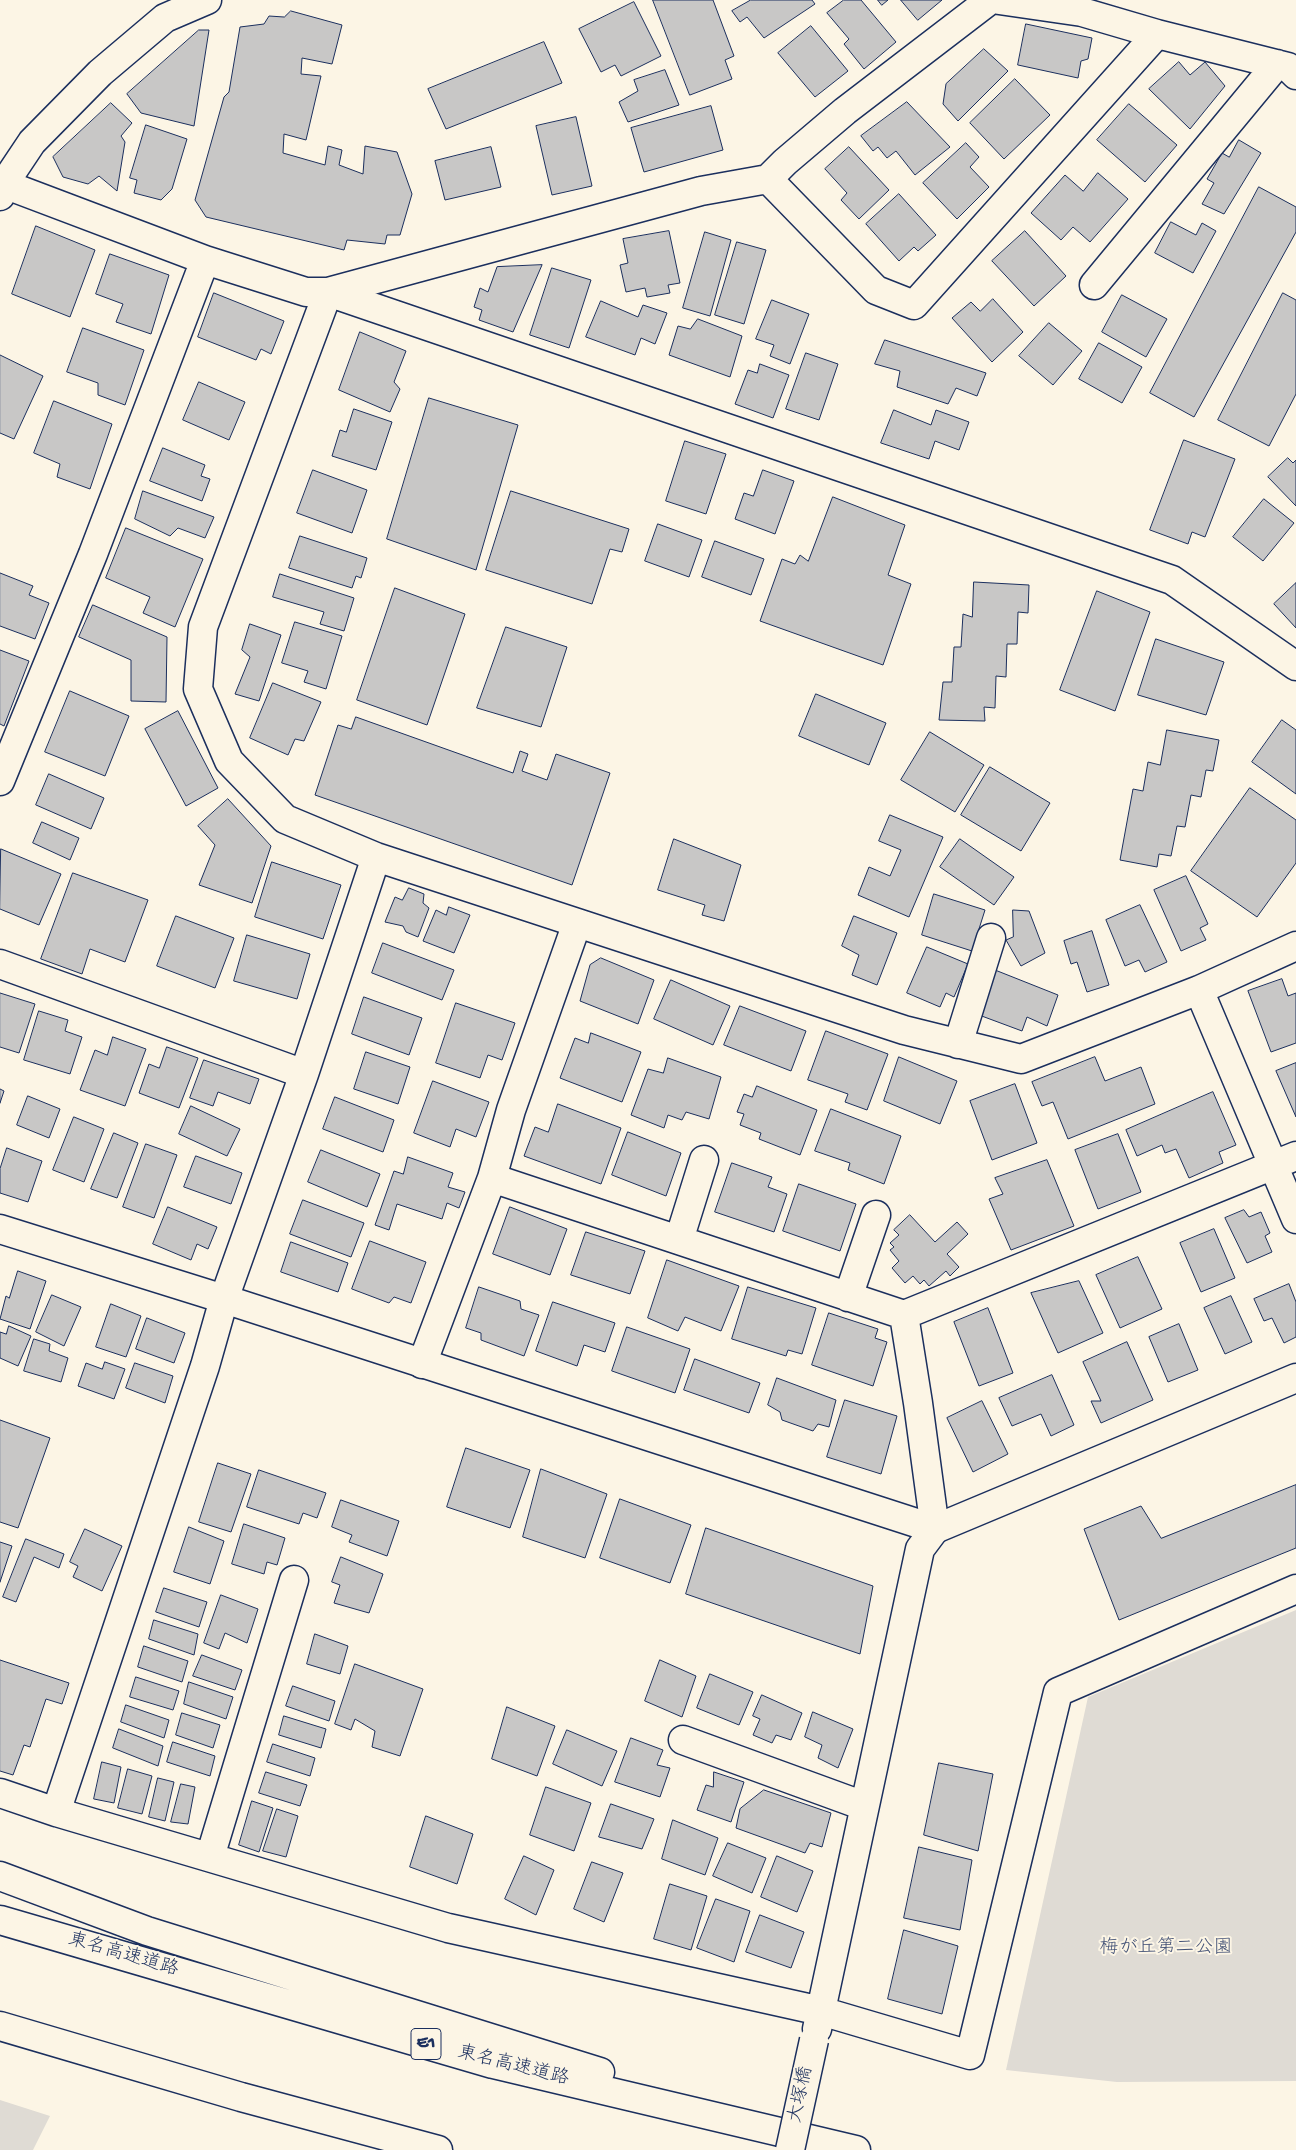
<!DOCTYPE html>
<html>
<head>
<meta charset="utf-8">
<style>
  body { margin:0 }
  canvas { display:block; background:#fcf5e5 }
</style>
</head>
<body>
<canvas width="1296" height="2150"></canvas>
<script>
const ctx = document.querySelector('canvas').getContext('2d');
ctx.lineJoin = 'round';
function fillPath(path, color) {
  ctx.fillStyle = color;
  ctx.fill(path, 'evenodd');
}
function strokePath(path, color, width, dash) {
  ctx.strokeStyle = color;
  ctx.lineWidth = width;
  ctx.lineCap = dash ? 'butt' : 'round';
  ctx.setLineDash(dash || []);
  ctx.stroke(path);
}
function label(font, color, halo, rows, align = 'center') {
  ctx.font = font + ' "Gochi Hand","Klee One",sans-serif';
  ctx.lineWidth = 4;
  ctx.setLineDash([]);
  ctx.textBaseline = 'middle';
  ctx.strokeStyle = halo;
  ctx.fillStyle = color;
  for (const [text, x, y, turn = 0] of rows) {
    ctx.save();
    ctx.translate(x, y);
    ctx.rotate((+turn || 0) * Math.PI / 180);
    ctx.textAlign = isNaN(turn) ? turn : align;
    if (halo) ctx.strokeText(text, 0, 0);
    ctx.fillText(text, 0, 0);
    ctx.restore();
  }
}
fillPath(new Path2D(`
  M1296 1610V2081L1117 2082 1006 2070 1088 1697Z
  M0 2100 50 2116 33 2150H0Z`), '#dfdbd4');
const building = new Path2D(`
  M653 0H713L734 56 725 60 732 79 690 95Z
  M751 0H812L815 4 764 38 747 17 740 22 732 11Z
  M844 0H861L896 42 864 69 844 44 849 39 827 13Z
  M878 0H888L882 5Z
  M901 0H942L918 20Z
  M634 2 661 56 621 76 615 65 601 72 579 29Z
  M291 11 342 25 332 64 302 58 301 74 321 76 306 140 284 134 283 153 325 165 328 146 342 150 339 165 363 174 365 146 397 152 412 194 400 235H387L385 244 347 240 344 250 206 217 195 200 224 97 229 92 240 27 264 24 269 16 284 17Z
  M1026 24 1092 38 1088 59 1081 61 1078 78 1018 65Z
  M811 26 848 71 815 97 778 53Z
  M199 30H209L194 126 141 113 127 94Z
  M544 42 562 83 446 129 428 89Z
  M984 49 1008 71 958 121 943 104 946 84Z
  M1179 62 1190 75 1205 62 1225 86 1190 129 1149 89Z
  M665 70 679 105 628 122 619 102 638 91 634 80Z
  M1015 79 1050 115 1004 159 970 123Z
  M907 102 950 147 915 175 896 151 887 158 878 147 873 151 861 136Z
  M111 103 132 123 121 136 125 142 117 191 99 176 88 184 63 177 53 157Z
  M1129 104 1177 145 1145 182 1097 140Z
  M711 106 723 150 644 172 631 128Z
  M576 117 592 186 552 195 536 126Z
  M146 125 187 139 172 189 161 200 134 193 137 180 130 178Z
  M1239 140 1261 153 1224 214 1202 204 1214 183 1207 179 1222 153 1229 157Z
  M966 143 979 157 970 167 989 187 957 219 923 183Z
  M491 147 501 187 445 200 435 161Z
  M849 147 889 190 859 219 841 200 847 193 825 169Z
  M1098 173 1128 199 1090 242 1073 227 1061 240 1031 213 1065 175 1083 191Z
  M1259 187 1296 207V232L1194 417 1150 393Z
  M899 194 936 235 918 251 914 247 899 261 866 224Z
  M1171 222 1196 235 1202 223 1216 231 1193 273 1155 253Z
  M36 226 95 250 70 317 12 294Z
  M669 231 680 283 668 285 670 293 647 297 645 288 626 292 620 265 628 263 623 239Z
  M1025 231 1066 276 1034 306 992 261Z
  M705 232 731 240 710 316 683 308Z
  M737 242 766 250 744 324 715 315Z
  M110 254 169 275 151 334 116 322 123 304 96 294Z
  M542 265 513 332 479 320 482 310 474 307 480 288 488 292 497 267Z
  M552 268 591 280 569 348 530 335Z
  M214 293 284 321 271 354 261 349 256 360 198 337Z
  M1283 293 1296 300V394L1269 446 1218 420Z
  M1122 295 1167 319 1146 357 1102 332Z
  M993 299 1023 332 992 362 952 318 971 302 980 311Z
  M772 300 809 314 790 364 770 356 774 345 756 339Z
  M601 301 638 317 643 305 667 313 655 344 641 338 635 355 586 337Z
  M698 319 742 336 730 377 669 355 678 326 690 329Z
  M1049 323 1082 351 1053 385 1019 356Z
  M83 328 144 350 125 405 98 395V383L67 372Z
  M360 332 406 351 394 382 400 389 390 412 339 390Z
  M885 340 986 373 977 396 956 388 948 404 897 387 900 371 875 364Z
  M1099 343 1142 367 1122 403 1079 379Z
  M806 353 838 364 819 420 786 409Z
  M0 355 43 376 14 439 0 433Z
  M760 364 789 375 773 418 735 404 748 370 757 373Z
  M199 382 245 402 229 440 183 420Z
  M429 398 518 425 476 570 387 539Z
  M54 401 112 424 90 489 57 477 60 464 34 453Z
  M354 409 392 422 376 470 332 456 340 430 346 432Z
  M894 410 931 425 936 410 969 422 959 450 935 441 929 459 881 443Z
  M1184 440 1235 459 1205 537 1192 532 1188 544 1150 530Z
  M685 441 726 454 706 514 666 501Z
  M163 448 205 465 201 476 210 479 202 501 150 481Z
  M1288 458 1293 463 1296 460V506L1268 477Z
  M313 470 367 490 352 533 297 513Z
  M763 470 794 481 775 534 735 519 744 493 753 496Z
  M143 491 214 517 205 538 178 528 170 536 135 519Z
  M511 491 629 529 622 552 610 549 592 604 486 570Z
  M833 497 905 525 888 575 911 584 883 665 760 621 782 559 795 564 800 555 808 561Z
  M1264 499 1294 523 1263 561 1233 537Z
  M658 524 702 540 689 577 645 561Z
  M126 528 203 559 175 627 143 613 150 597 106 578Z
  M300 536 367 558 361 578 356 576 352 588 289 568Z
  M715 541 764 559 751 595 702 577Z
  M0 573 33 586 29 595 49 603 35 639 0 626Z
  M280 574 354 598 344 631 320 624 324 612 273 597Z
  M974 582 1029 585 1028 613 1018 612 1017 644H1007L1006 677 996 676 995 708 984 707 985 721 939 720 943 682H952L954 647H961L963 614 972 617Z
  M1296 583V628L1274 604Z
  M395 588 465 614 427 725 357 700Z
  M1097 591 1150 612 1115 711 1060 690Z
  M93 605 167 637 166 702 131 701V660L79 637Z
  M295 622 342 636 326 689 304 682 308 671 282 663Z
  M250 624 281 635 259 701 235 694 250 657 242 650Z
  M506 627 567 647 541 727 477 708Z
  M1156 639 1224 662 1206 715 1138 695Z
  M0 650 29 661 4 726 0 724Z
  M273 683 321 702 304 741 295 739 288 755 250 738Z
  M70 691 129 716 105 776 45 752Z
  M816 694 886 723 869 765 799 736Z
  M178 711 218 788 186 806 145 729Z
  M356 717 513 773 520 751 528 754 522 771 547 780 556 754 610 773 572 885 315 795 338 725 351 729Z
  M1282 720 1296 730V794L1252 762Z
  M1167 730 1219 740 1213 771 1206 770 1201 797 1191 795 1185 827 1177 826 1171 856 1159 854 1157 867 1120 860 1133 789 1143 791 1148 762 1160 765Z
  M930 732 984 765 955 812 901 780Z
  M990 767 1050 803 1021 851 961 815Z
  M49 774 104 798 91 829 36 805Z
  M1250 788 1296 820V863L1257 917 1191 871Z
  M228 799 271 846 252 903 199 885 215 845 198 826Z
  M890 815 943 837 909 917 858 895 869 867 890 876 901 850 879 841Z
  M42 822 79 838 70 860 33 843Z
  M674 839 741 865 724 921 702 915 705 905 658 890Z
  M960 839 1014 877 994 905 940 867Z
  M1 849 61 874 39 925 0 909Z
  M272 862 341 885 323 939 255 917Z
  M73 873 148 900 125 962 90 949 82 974 41 959Z
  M1186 876 1208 924 1200 928 1206 940 1181 951 1154 890Z
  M409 888 424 894 423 903 429 908 418 937 406 932 403 926 385 922 395 897 402 900Z
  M934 894 985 910 972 951 922 935Z
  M1140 905 1167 962 1145 972 1139 960 1125 966 1106 920Z
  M449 907 470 915 454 953 423 941 436 910 446 915Z
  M1013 910 1029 911 1045 953 1021 966 1006 940 1013 937Z
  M176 916 234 938 215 988 157 966Z
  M854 916 897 933 877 985 852 975 859 955 842 946Z
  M1092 931 1109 985 1087 992 1077 962 1071 964 1064 941Z
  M247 935 310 954 297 999 234 981Z
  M383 943 454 970 442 1000 372 973Z
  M927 947 968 964 954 997 946 993 940 1007 907 993Z
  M601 958 654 980 638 1024 580 1001 590 965Z
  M995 970 1058 995 1047 1026 1027 1017 1022 1031 979 1015Z
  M1282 979 1288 996 1296 993V1043L1271 1052 1248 991Z
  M671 980 730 1006 713 1045 654 1019Z
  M0 993 35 1004 19 1053 0 1047Z
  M364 997 422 1018 409 1055 352 1034Z
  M456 1003 515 1023 502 1060 488 1055 480 1078 436 1063Z
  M740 1006 806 1031 791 1071 724 1045Z
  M39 1011 68 1020 65 1031 82 1037 70 1074 24 1060Z
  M826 1031 888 1054 867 1110 845 1102 848 1094 808 1080Z
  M591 1033 641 1052 622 1102 560 1078 575 1038 588 1043Z
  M113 1037 146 1049 125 1106 80 1090 95 1050 107 1055Z
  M167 1047 198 1058 179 1108 139 1093 149 1064 159 1068Z
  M366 1052 410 1067 398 1104 354 1089Z
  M899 1057 957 1081 940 1124 884 1101Z
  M1095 1057 1105 1081 1141 1067 1155 1104 1068 1139 1053 1102 1042 1106 1032 1082Z
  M668 1058 721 1077 709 1119 686 1112 682 1120 668 1115 664 1128 631 1115 648 1069 663 1073Z
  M204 1060 259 1079 250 1104 218 1092 213 1106 190 1098Z
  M1296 1063V1117L1276 1071Z
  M433 1081 489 1102 476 1137 456 1129 450 1147 414 1133Z
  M1015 1084 1037 1143 992 1160 970 1101Z
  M757 1086 817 1110 800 1155 759 1139 761 1133 740 1125 744 1114 737 1112 744 1094 752 1097Z
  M0 1089 4 1091 0 1103Z
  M1213 1092 1236 1145 1219 1152 1223 1163 1189 1178 1176 1149 1165 1153 1162 1145 1137 1156 1126 1130Z
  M28 1096 60 1109 49 1138 17 1125Z
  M335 1097 394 1120 383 1152 323 1129Z
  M558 1104 621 1128 601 1184 524 1156 535 1127 548 1132Z
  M191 1106 240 1129 227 1156 179 1134Z
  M831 1109 901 1136 884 1184 848 1170 850 1163 815 1151Z
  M74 1117 104 1129 84 1182 53 1170Z
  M628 1132 681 1153 666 1196 612 1175Z
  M114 1133 138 1143 117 1198 91 1189Z
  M1118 1134 1141 1192 1098 1209 1075 1150Z
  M146 1144 177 1155 154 1218 123 1207Z
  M7 1148 42 1161 28 1202 0 1193V1169Z
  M321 1150 380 1174 367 1207 308 1182Z
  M196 1156 242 1173 231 1204 184 1187Z
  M408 1157 453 1173 448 1187 465 1192 459 1208 447 1203 442 1219 397 1204 389 1230 375 1225 394 1171 403 1174Z
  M1047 1160 1074 1226 1011 1250 989 1199 1003 1194 995 1178Z
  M732 1163 772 1177 768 1187 787 1194 774 1232 715 1212Z
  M799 1184 856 1204 840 1251 783 1231Z
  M303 1200 364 1223 351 1257 290 1234Z
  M168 1207 217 1227 208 1249 197 1244 191 1260 153 1244Z
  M510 1207 567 1229 550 1275 493 1254Z
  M1244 1210 1249 1217 1261 1212 1270 1233 1265 1236 1272 1252 1247 1263 1225 1218Z
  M910 1215 935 1242 957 1222 968 1234 947 1254 959 1267 950 1276 946 1271 929 1286 924 1280 920 1284 913 1276 905 1283 892 1268 899 1261 890 1250 894 1247 890 1243 899 1235 894 1230Z
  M1214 1229 1235 1278 1201 1292 1180 1243Z
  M586 1232 645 1251 630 1294 571 1275Z
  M370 1241 426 1262 411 1303 394 1297 389 1303 352 1289Z
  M291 1242 348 1263 338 1292 281 1272Z
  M1138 1257 1162 1309 1120 1328 1096 1275Z
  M667 1260 739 1286 721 1331 685 1317 678 1331 648 1318Z
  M18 1271 46 1281 30 1329 0 1319 6 1296 9 1298Z
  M1079 1281 1103 1333 1058 1353 1031 1293Z
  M1289 1284 1296 1302V1337L1284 1343 1272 1318 1264 1321 1254 1299Z
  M479 1287 520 1301 521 1309 539 1315 524 1356 481 1340V1333L466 1328Z
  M748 1287 816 1308 802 1354 788 1350 786 1356 732 1339Z
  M52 1295 81 1307 64 1346 36 1332Z
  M1231 1296 1252 1342 1225 1354 1204 1308Z
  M553 1302 615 1323 605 1352 584 1345 577 1366 536 1351Z
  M111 1304 141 1316 126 1357 96 1347Z
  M988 1308 1013 1373 979 1386 954 1322Z
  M829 1313 878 1329 875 1338 887 1342 873 1386 812 1365Z
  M147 1318 185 1333 174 1363 136 1349Z
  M1179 1324 1198 1370 1168 1382 1149 1337Z
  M9 1326 31 1336 18 1366 0 1358V1332L6 1334Z
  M627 1327 690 1349 675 1393 612 1371Z
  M34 1339 50 1344 49 1351 68 1358 61 1382 24 1371Z
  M1127 1342 1153 1400 1101 1423 1091 1401H1101L1083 1362Z
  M695 1359 760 1383 749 1413 684 1390Z
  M105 1362 125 1369 114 1399 78 1386 86 1363 102 1369Z
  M135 1363 173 1376 165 1403 126 1388Z
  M1052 1375 1074 1425 1051 1436 1041 1414 1012 1426 999 1398Z
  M777 1378 836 1400 829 1427 818 1424 813 1431 782 1420 780 1412 768 1405Z
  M845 1400 897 1416 881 1474 827 1457Z
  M982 1401 1008 1454 973 1472 947 1418Z
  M0 1420 50 1438 18 1528 0 1522Z
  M466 1448 530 1470 510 1528 447 1507Z
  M218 1463 251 1474 231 1532 199 1522Z
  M541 1469 607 1494 585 1558 523 1537Z
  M259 1470 326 1493 317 1518 303 1513 299 1524 247 1507Z
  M1296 1485V1548L1119 1620 1084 1529 1141 1506 1161 1538Z
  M620 1499 691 1525 670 1583 600 1558Z
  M341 1500 399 1521 387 1556 349 1542 352 1535 332 1527Z
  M244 1524 285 1538 277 1565 267 1562 264 1574 232 1564Z
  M189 1527 224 1541 210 1584 174 1572Z
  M706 1528 873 1586 860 1654 686 1594Z
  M85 1529 122 1546 102 1591 73 1577 78 1566 70 1562Z
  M26 1539 64 1554 59 1568 34 1557 16 1602 3 1597Z
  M0 1542 12 1546 0 1582Z
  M341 1557 383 1574 369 1613 334 1603 340 1585 332 1582Z
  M164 1588 207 1602 199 1627 156 1612Z
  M221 1595 258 1609 247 1643 225 1633 219 1649 204 1643Z
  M154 1620 198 1634 194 1655 149 1639Z
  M315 1634 348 1646 340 1674 307 1664Z
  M144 1646 188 1661 182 1682 138 1667Z
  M202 1655 242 1670 235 1690 193 1676Z
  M0 1660 69 1683 62 1704 46 1699 30 1747 24 1745 13 1775 0 1771Z
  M660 1660 696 1676 682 1717 645 1701Z
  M355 1664 423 1689 400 1756 372 1747 375 1731 355 1719 351 1730 335 1724Z
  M710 1674 753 1692 739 1725 697 1708Z
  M136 1677 179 1691 173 1710 130 1697Z
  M189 1682 233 1697 226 1719 184 1704Z
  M293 1686 335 1701 329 1721 286 1706Z
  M762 1695 802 1713 791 1740 776 1735 772 1743 753 1735 760 1719 753 1716Z
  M126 1705 169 1720 164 1738 121 1722Z
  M507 1707 555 1726 537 1776 492 1759Z
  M813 1712 853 1729 838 1768 818 1758 822 1745 805 1737Z
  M182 1713 220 1725 213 1748 176 1735Z
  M284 1716 326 1729 321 1748 279 1735Z
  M119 1729 163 1746 158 1766 113 1748Z
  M567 1730 617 1751 602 1786 553 1764Z
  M631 1738 663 1750 657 1765 670 1768 660 1797 615 1782Z
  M173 1742 215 1756 210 1776 167 1762Z
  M273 1744 315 1758 310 1776 267 1762Z
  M102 1762 121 1767 114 1803 94 1799Z
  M939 1763 993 1774 978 1851 924 1835Z
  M128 1769 152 1776 142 1814 118 1808Z
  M266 1772 307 1785 300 1806 259 1793Z
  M714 1772 744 1782 731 1822 697 1810 706 1785 713 1787Z
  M158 1778 174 1782 165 1821 149 1817Z
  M181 1784 195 1787 188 1824 171 1822Z
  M546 1787 591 1803 574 1851 530 1835Z
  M764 1790 831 1813 822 1847 810 1843 805 1853 736 1828 740 1809Z
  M252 1801 273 1808 259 1852 239 1845Z
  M611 1804 654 1819 642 1849 599 1837Z
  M277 1809 298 1816 286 1857 263 1851Z
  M426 1816 473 1834 457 1884 410 1867Z
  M673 1820 718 1838 705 1875 662 1859Z
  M728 1843 766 1858 752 1893 713 1876Z
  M919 1847 972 1860 960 1930 904 1918Z
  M524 1856 554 1870 536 1915 505 1899Z
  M777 1856 813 1871 797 1912 761 1897Z
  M592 1862 623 1873 604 1922 574 1909Z
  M670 1884 707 1896 691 1950 654 1939Z
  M716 1899 750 1911 734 1962 697 1948Z
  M760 1915 804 1932 791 1968 746 1952Z
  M904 1930 958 1946 942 2014 888 1999Z`);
fillPath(building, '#c8c7c6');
strokePath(building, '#1b2f5e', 1);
const street = new Path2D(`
  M999 0 1082 12 1157 34 1288 67 1296 75
  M768 179 876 290 914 305 1157 34
  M4 184 205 260 306 292H328L701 191 768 179 785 162 845 111 990 0
  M0 196 4 184 32 142 100 73 165 18 207 0
  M1094 285 1277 64
  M1296 666 1172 580 328 292 203 627 198 689 229 761 285 819 376 857 904 1030 1021 1059 1199 990 1296 946
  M0 781 93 554 205 260
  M0 964 304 1074
  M1199 990 1296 1219
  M958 1044 991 938
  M492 1178 904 1315 1296 1156
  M679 1240 704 1160
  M848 1297 876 1215
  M422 1364 492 1178 511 1110 577 923
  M683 1740 864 1806
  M0 1793 56 1812 448 1928 821 2011 970 2055 1058 1692 1296 1589
  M56 1812 205 1366 224 1299 304 1074 376 857
  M210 1857 294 1580
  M817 2029 920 1549 935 1529 918 1403 904 1315`);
const secondary = new Path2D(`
  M0 1229 224 1299 935 1529 1296 1378`);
const highway = new Path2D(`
  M0 1876 147 1931 600 2072
  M0 1920 493 2064 856 2150
  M0 2026 241 2097 438 2150`);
strokePath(street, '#1b2f5e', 31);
strokePath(secondary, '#1b2f5e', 31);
strokePath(highway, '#1b2f5e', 31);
strokePath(street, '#fcf5e5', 28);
strokePath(secondary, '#fcf5e5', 28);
strokePath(highway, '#fcf5e5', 28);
const streetBridge = new Path2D(`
  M790 2150 814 2040`);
strokePath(streetBridge, '#1b2f5e', 31, []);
strokePath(streetBridge, '#fcf5e5', 28);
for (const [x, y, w] of [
  [426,2044,30]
]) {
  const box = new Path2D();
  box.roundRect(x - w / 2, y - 15.5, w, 31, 4);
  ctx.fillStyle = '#fcf5e5';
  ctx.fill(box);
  strokePath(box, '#1b2f5e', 1);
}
label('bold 18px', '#1b2f5e', null, [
  ["E1",426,2044]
]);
label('19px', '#425176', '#fcf5e5', [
  ["梅が丘第二公園",1166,1949]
]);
label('19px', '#1b2f5e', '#fcf5e5', [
  ["東名高速道路",123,1956,16],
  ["東名高速道路",513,2067,14],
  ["大塚橋",802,2095,-78]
]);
</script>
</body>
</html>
